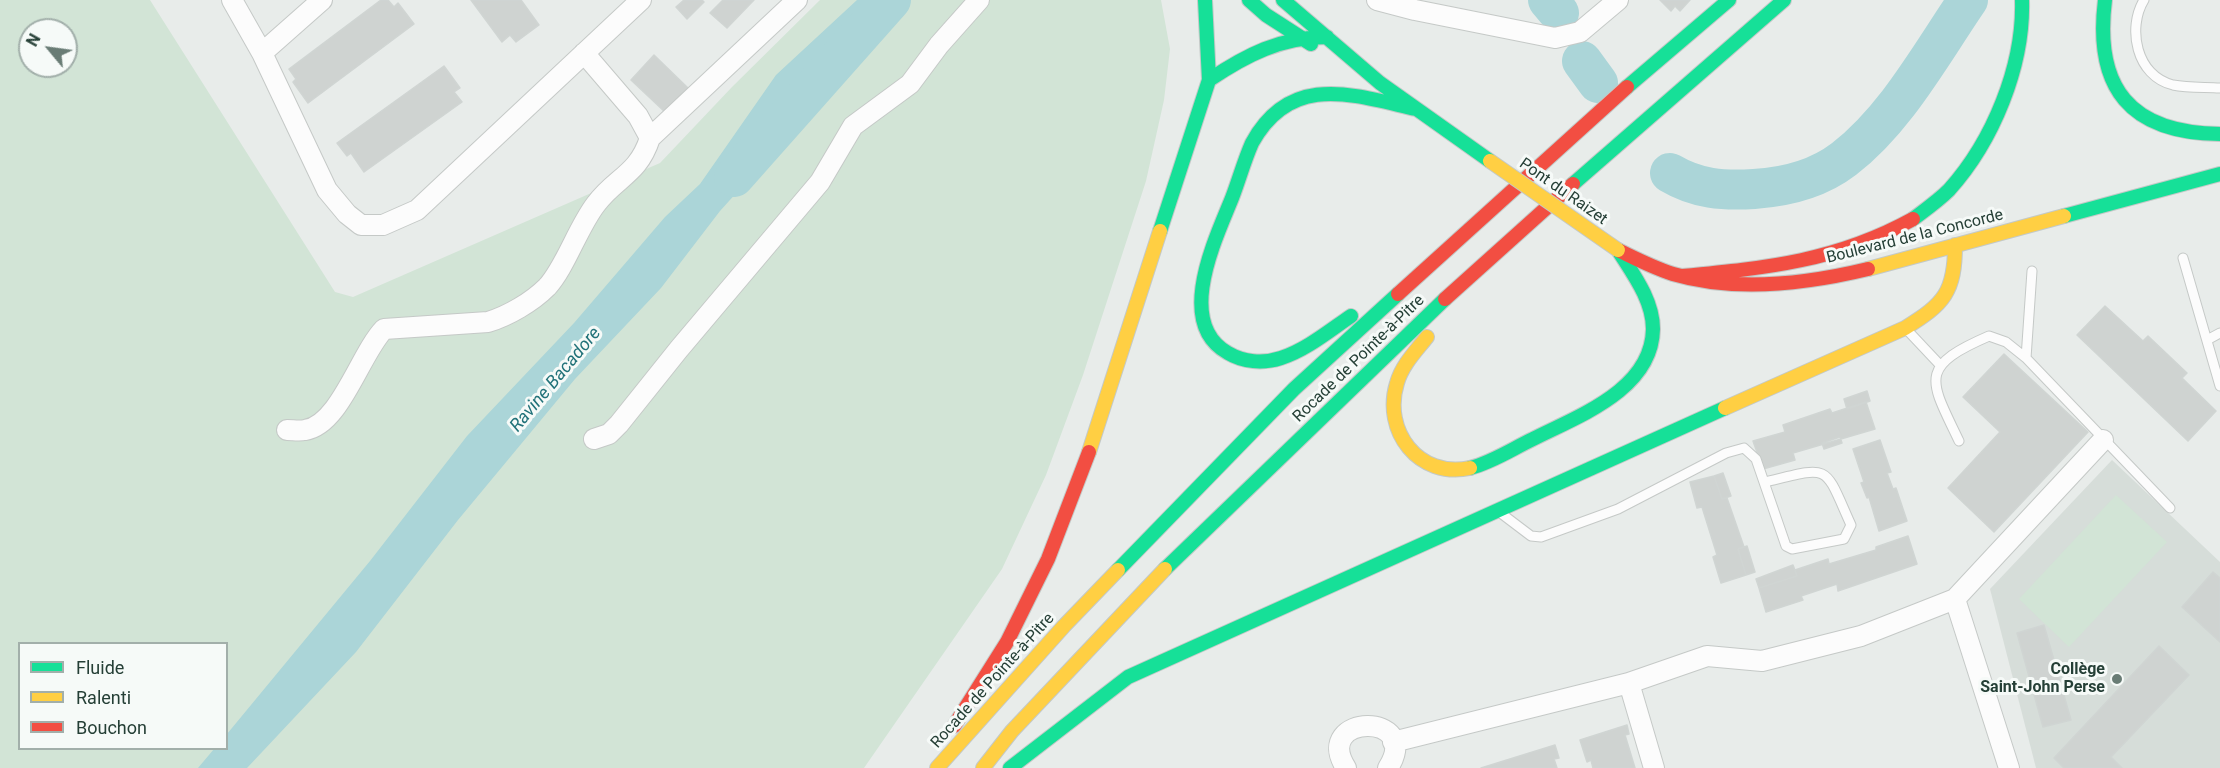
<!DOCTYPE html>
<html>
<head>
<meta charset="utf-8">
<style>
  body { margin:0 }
  #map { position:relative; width:2220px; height:768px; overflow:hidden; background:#e8ecea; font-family:Roboto,sans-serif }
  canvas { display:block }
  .legend { position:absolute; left:18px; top:642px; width:210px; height:108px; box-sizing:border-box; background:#f6faf8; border:2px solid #a2afaa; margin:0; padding:8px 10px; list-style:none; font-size:18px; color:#253f36 }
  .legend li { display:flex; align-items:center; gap:12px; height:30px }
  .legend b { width:30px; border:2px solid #a2afaa }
  .north { position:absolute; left:18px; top:18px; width:60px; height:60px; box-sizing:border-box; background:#f6faf8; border:2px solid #a2afaa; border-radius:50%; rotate:299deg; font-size:16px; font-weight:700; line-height:24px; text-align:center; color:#253f36 }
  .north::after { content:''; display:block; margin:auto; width:21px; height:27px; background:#697c75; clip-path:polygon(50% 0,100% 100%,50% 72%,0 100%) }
</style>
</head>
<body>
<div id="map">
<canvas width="2220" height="768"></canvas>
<ul class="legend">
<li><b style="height:8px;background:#16e098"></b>Fluide</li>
<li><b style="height:8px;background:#ffcf43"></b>Ralenti</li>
<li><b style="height:8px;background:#f24e42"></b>Bouchon</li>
</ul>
<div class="north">N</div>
</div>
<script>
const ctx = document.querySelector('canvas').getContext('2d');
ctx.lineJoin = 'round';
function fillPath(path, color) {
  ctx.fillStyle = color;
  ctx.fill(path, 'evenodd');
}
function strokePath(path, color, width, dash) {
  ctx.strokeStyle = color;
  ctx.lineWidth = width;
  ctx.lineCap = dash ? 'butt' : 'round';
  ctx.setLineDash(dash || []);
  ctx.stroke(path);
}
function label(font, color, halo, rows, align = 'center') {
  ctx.font = font + ' Roboto,sans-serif';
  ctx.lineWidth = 6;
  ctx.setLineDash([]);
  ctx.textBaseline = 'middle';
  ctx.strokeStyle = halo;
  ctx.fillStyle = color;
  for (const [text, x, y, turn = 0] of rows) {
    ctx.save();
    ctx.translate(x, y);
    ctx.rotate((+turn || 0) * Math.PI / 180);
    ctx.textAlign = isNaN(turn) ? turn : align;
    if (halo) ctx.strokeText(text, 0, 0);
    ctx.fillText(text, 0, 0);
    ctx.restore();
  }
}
fillPath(new Path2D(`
  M2112 460 2220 562V768H2036L1990 589Z`), '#d6ddd9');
fillPath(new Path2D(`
  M0 0H150L335 292 353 297 660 163 732 87 820 0H1161L1170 49 1164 100 1146 181 1083 375 1046 475 1002 569 864 768H0ZM30 30H66V66H30ZM20 644H226V748H20Z
  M2116 495 2167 542 2069 647 2019 599Z`), '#d2e4d6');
fillPath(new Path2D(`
  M857 0H904L817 83 764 143 766 160 720 211 661 288 575 379 458 520 356 652 247 768H198L214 749 226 748 227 734 370 561 467 436 574 323 665 217 700 184 776 75Z`), '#abd5d8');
strokePath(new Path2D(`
  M1548 0 1559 13
  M1582 61 1598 83
  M1670 173C1697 189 1723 191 1754 189 1786 187 1818 179 1844 159 1896 119 1931 54 1968 0
  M734 177 891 0`), '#abd5d8', 40);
const building = new Path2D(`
  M381 0H388L394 7 398 3 414 24 308 103 293 82 296 79 289 69Z
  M471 0H521L539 25 516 42 510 35 502 42Z
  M684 0H702L704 2 687 19 676 7Z
  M723 0H754L727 28 710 13Z
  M1660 0H1690L1680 11 1675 6 1671 11Z
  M654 55 689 89 666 113 631 80Z
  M444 66 460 88 454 92 462 102 364 172 351 153 347 156 337 143Z
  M2105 306 2143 341 2148 336 2187 373 2182 378 2216 411 2188 441 2077 335Z
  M2004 354 2088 432 1994 532 1948 488 2000 432 1963 397Z
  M1867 391 1870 401 1847 409 1844 399Z
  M1866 402 1875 429 1793 453 1795 460 1763 469 1753 441 1785 432 1783 425 1830 409 1832 413Z
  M1840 437 1842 443 1824 449 1822 443Z
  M1880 440 1891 472 1887 473 1893 489 1896 488 1907 521 1879 531 1869 497 1867 498 1861 483 1864 482 1853 449Z
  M1723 473 1731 496 1722 499 1714 476Z
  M1714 476 1722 499 1727 498 1744 547 1738 549 1746 575 1721 583 1713 557 1717 555 1702 507 1697 508 1690 482Z
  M1908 536 1917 564 1838 591 1837 584 1801 596 1803 600 1766 612 1759 588 1797 576 1795 570 1828 559 1829 564 1876 550V547Z
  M1747 546 1755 572 1746 575 1738 549Z
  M1793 565 1797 576 1759 588 1756 579Z
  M2213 572 2220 578V642L2182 607Z
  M2044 625 2071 720 2043 727 2017 633Z
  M2159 646 2189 675 2111 757 2122 768H2064L2054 758Z
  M1627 725 1629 734 1625 735 1635 768H1593L1591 760 1587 762 1580 740Z
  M1555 745 1559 758 1554 759 1557 768H1481Z`);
fillPath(building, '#cfd3d1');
strokePath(building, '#d0d5d3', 1.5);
const lane = new Path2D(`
  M2144 0C2127 28 2136 76 2173 85 2188 88 2205 87 2220 88
  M2183 258 2220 386
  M1909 332 1941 366
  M2207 340 2220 333
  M2026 358 2032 271
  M1959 441C1930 380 1917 367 1989 336L2006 342 2026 358 2170 508
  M1502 514 1531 536 1541 537 1618 509 1726 453 1744 448 1756 459 1786 546 1792 549 1844 539 1851 525C1823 463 1832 466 1765 482`);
const street = new Path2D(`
  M232 0 262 53 327 190 347 214 361 225H383L417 210 641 0
  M1377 0 1415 10 1555 38 1580 32 1618 0
  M262 53 322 0
  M650 138 797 0
  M287 430C293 430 299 431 305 430 340 425 360 354 384 329L488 322C508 316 532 302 547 287 565 268 578 227 596 204 616 177 638 175 650 138L638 116 584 53
  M594 439 609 434 619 424 679 349 820 182 853 126 910 84 939 45 979 0
  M1955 599 2009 768
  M1629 683 1654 768
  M1393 742 1629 683 1707 656 1762 661 1861 636 1955 599 2103 440
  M1346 768C1311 713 1424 711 1388 768`);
const fast = new Path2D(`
  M1249 0 1266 15 1311 44
  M1283 0 1380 83 1490 161
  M2105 0C2094 88 2130 133 2220 134
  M1209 80C1246 55 1281 37 1327 37
  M1627 87 1729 0
  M1573 184 1784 0
  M2064 216 2220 174
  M1913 219C1925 210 1938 201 1949 190 1993 141 2024 66 2022 0
  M1160 231 1209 80 1205 0
  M1351 316C1329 331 1306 350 1281 358 1263 364 1243 362 1228 353 1174 323 1216 238 1232 198 1239 180 1244 161 1252 143 1291 72 1353 95 1416 109
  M1470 468C1493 462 1512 449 1533 439 1578 416 1652 390 1653 329 1653 300 1633 274 1618 250
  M1165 569 1445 299
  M1118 570 1294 389 1398 294
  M1010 768 1128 677 1725 408`);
const slow = new Path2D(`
  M1868 269 2064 216
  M1427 337C1416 351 1402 365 1397 383 1382 431 1419 479 1470 468
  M1725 408 1905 328C1944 304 1955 292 1955 245
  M1089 452 1160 231
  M937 768 1064 626 1118 570
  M983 768 1012 731 1165 569`);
const jam = new Path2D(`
  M1618 250C1636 259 1654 268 1673 274 1734 292 1806 284 1868 269
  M1682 276C1767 268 1837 261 1913 219
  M1398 294 1627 87
  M1445 299 1573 184
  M954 726 1007 642 1048 559 1089 452`);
strokePath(lane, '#c5c9c7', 11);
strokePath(street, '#c5c9c7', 22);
strokePath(fast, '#c3c9c7', 16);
strokePath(slow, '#c3c9c7', 16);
strokePath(jam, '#c3c9c7', 16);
strokePath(lane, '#fcfcfc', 9);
strokePath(street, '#fcfcfc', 20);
strokePath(fast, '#16e098', 14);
strokePath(slow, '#ffcf43', 14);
strokePath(jam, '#f24e42', 14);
const slowBridge = new Path2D(`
  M1490 161 1618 250`);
strokePath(slowBridge, '#c3c9c7', 16, []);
strokePath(slowBridge, '#ffcf43', 14);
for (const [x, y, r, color] of [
  [2117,679,6,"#697c75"]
]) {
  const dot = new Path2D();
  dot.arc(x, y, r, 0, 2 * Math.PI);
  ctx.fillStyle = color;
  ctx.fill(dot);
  strokePath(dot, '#f6faf8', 2);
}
label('16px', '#253f36', '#f6faf8', [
  ["Pont du Raizet",1563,192,35],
  ["Boulevard de la Concorde",1915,237,-14],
  ["Rocade de Pointe-à-Pitre",1359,359,-44],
  ["Rocade de Pointe-à-Pitre",993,681,-48]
]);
label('bold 16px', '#253f36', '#f6faf8', [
  ["Collège",2105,670],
  ["Saint-John Perse",2105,688]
], 'right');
label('italic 18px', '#217279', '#f6faf8', [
  ["Ravine Bacadore",556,380,-50]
]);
</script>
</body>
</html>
